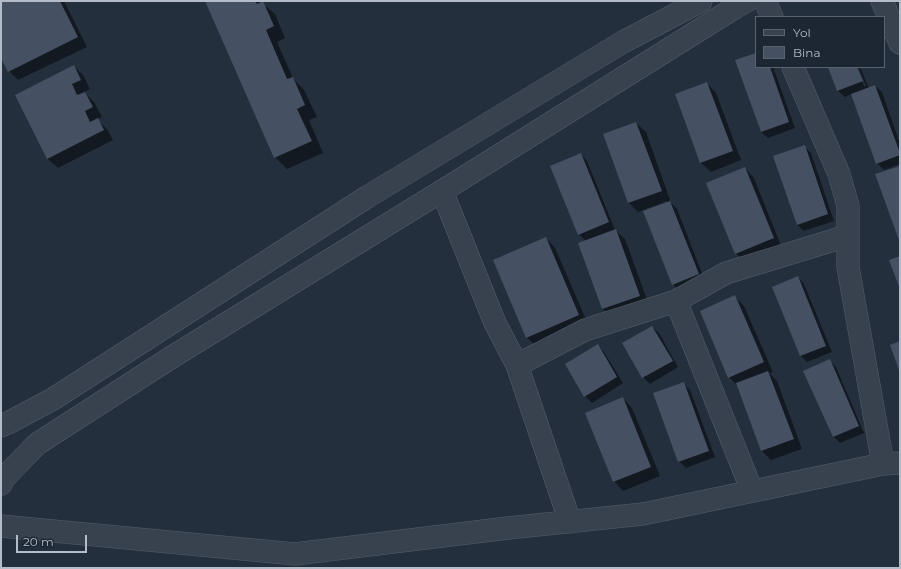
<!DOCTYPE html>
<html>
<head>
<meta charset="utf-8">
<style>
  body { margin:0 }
  #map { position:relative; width:901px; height:569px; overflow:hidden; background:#242f3e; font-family:Montserrat,sans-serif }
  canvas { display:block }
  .frame { position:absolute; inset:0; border:2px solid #b4bcc9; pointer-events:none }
  .legend { position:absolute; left:755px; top:16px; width:130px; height:52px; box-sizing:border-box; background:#1d2633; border:1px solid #59626f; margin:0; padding:5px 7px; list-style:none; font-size:12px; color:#b4bcc9 }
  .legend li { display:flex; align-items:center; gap:8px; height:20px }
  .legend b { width:20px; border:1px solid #59626f }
  .scale { position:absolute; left:16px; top:535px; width:71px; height:18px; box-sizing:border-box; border:2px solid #b4bcc9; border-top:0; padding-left:5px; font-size:12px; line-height:14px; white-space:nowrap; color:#b4bcc9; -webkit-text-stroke:3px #1d2633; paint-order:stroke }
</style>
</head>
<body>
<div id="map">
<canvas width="901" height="569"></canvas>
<div class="frame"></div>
<ul class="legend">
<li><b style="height:5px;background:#38414e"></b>Yol</li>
<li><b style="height:11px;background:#455162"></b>Bina</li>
</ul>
<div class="scale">20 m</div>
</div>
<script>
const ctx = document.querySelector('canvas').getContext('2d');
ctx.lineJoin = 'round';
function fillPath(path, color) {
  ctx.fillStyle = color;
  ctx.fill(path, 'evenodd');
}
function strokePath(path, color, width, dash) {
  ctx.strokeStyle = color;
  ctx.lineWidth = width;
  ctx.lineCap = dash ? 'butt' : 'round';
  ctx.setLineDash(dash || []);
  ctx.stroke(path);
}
fillPath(new Path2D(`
  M1 1H64L87 47 18 80 9 71 1 56Z
  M206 1H261L262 3 275 14 285 38 277 42 293 78 304 90 317 117 309 120 323 153 287 169 275 157Z
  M756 54V67H773L795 128 768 138 761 132 736 61Z
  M74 66 83 75 90 89 84 92 94 102 102 117 97 119 107 129 113 140 58 168 48 159 16 95Z
  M829 67H856L864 86H866L858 67H860L869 88 875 86 882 92 900 144V164L884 170 877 163 852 94 845 97 838 91Z
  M707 83 716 93 741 160 711 172 701 163 676 95Z
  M636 123 646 132 670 200 669 201 677 209 705 281 679 291 673 284 667 201 638 212 628 202Z
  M804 146 811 153 834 221 804 231 797 225Z
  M581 154 587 161 615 230 625 239 649 305 613 318 603 309 579 243 586 241 579 234Z
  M745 168 754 178 782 248 745 263 736 253Z
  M546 238 555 248 588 324 536 346 526 337Z
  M798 277 804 284 832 352 807 362 801 356Z
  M735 297 744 306 773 372 769 373 777 381 802 449 771 460 762 451 738 386 729 377Z
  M652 327 659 333 678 367 650 384 643 377Z
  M598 345 604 352 623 383 592 403 585 396Z
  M829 360 836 367 864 433 840 443 833 436Z
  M683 383 690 390 715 457 686 468 679 461Z
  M623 398 632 408 660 476 623 491 614 481Z`), '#0007');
fillPath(new Path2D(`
  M1 1H60L78 37 8 72 1 58Z
  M205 1H255L257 4 263 1 274 26 266 30 287 79 293 77 305 105 297 109 312 141 274 158Z
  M756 53V67H770L789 122 761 132 735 60Z
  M74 65 81 80 72 84 77 95 85 92 93 107 85 111 90 122 98 118 104 130 47 159 15 95Z
  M828 67H857L863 81 837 91Z
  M707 82 733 151 700 163 675 94Z
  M875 85 900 153V155L876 164 851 94Z
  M636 122 662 191 628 203 603 134Z
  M805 145 828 214 797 225 773 156Z
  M581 153 609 222 578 235 550 166Z
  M900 166V243L875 174Z
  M745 167 774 238 735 254 706 183Z
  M670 201 699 274 672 285 643 211Z
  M616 229 640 296 602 309 578 243Z
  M546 237 579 315 526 338 493 260Z
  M900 256V289L889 260Z
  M798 276 826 346 800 356 772 287Z
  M735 295 764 362 728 378 700 311Z
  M652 326 673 361 642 378 622 343Z
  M900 341V373L890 345Z
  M598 344 617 377 584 397 565 364Z
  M830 359 859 426 833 437 803 371Z
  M768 371 794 439 761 451 736 383Z
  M684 382 709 451 678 462 653 393Z
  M623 397 651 467 613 482 585 413Z`), '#455162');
const minor = new Path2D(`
  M765 1 772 17
  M882 1 900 43
  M793 67 839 174 848 206V267L883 464
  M442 191 495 323 517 365 570 522
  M676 301 752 491
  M517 365 585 330 676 301 726 273 847 236
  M1 526 295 554 508 528 643 514 883 464 900 463`);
const tertiary = new Path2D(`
  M1 426 8 423 53 399 367 197 623 42 701 1
  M1 484 4 478 37 444 172 357 442 191 736 7 747 1`);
strokePath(minor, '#565f6c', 23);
strokePath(tertiary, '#565f6c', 23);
strokePath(minor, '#38414e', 22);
strokePath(tertiary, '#38414e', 22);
</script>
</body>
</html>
